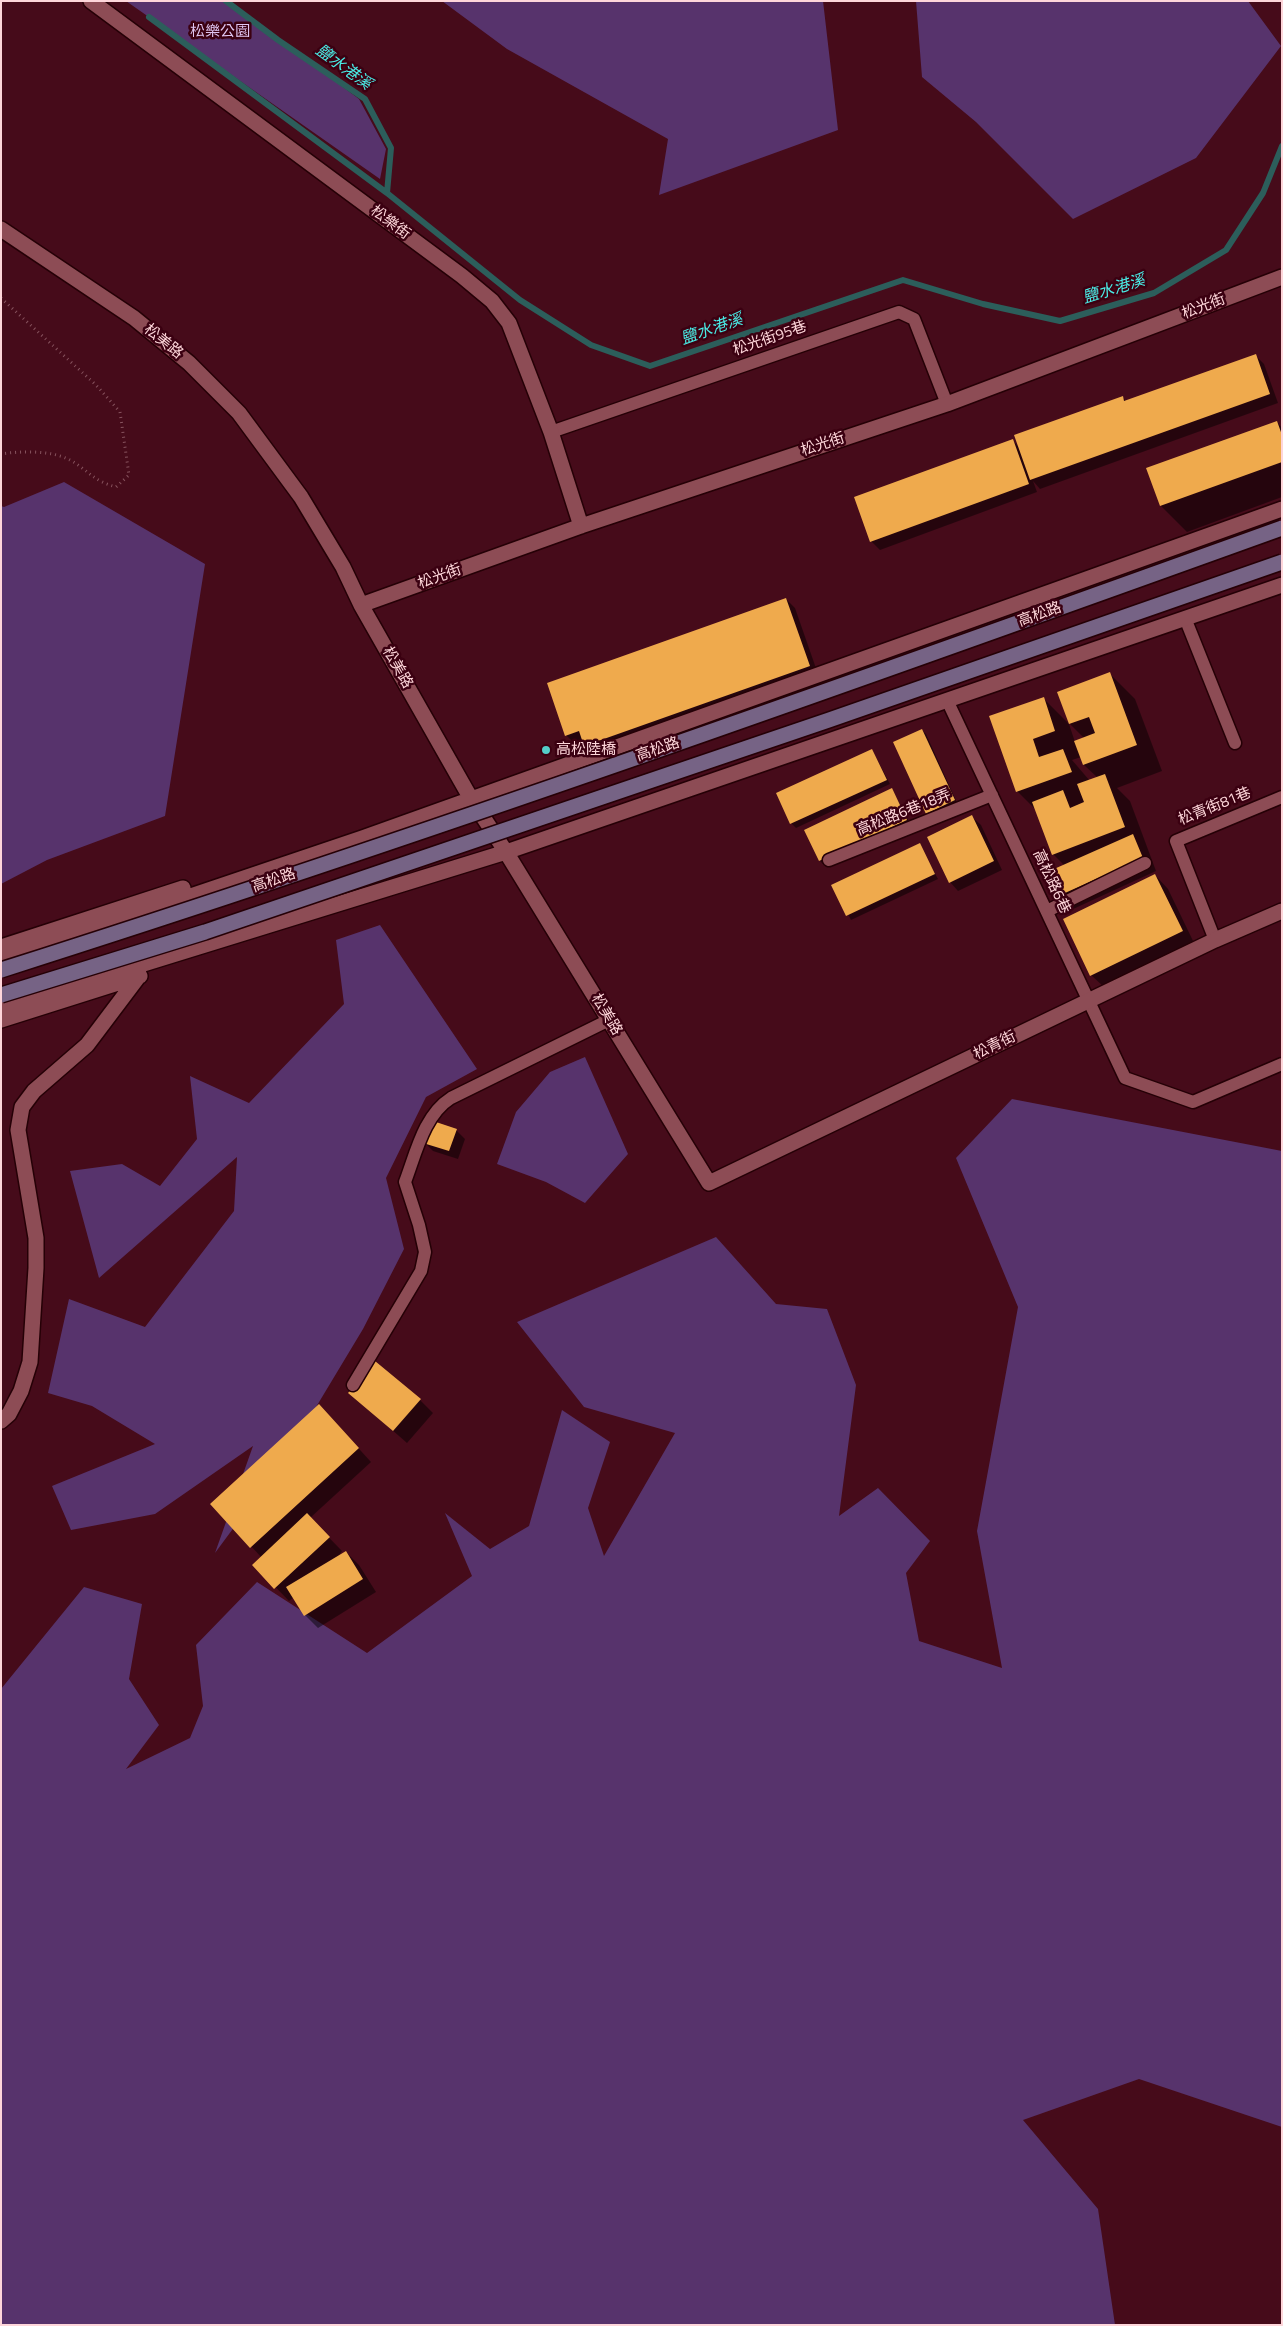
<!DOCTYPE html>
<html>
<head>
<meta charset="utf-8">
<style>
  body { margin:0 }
  #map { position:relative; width:1283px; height:2326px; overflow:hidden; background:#460b1a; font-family:"Titillium Web",sans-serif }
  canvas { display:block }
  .frame { position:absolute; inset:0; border:2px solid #fed6da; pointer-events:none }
</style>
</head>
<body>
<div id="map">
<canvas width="1283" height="2326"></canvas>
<div class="frame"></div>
</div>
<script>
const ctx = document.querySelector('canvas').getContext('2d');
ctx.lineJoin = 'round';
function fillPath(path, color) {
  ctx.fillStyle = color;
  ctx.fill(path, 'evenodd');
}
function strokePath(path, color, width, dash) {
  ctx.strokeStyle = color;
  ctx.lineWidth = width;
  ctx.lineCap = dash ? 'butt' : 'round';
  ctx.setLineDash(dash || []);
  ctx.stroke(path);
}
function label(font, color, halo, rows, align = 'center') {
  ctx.font = font + ' "Titillium Web","Noto Sans TC",sans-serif';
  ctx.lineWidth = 5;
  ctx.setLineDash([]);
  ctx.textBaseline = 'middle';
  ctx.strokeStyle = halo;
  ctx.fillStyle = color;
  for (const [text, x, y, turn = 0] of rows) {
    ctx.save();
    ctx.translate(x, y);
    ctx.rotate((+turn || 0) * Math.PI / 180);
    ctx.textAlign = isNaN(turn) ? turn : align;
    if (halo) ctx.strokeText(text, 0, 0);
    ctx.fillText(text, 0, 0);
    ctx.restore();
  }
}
fillPath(new Path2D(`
  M126 1H228L359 99 386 149 380 179Z
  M442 1H823L838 130 659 195 668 139 507 49Z
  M916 1H1248L1281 46 1196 158 1073 219 976 122 922 77Z
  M64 482 205 564 165 816 47 860 1 884V506L4 507Z
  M380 925 477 1069 426 1097 386 1178 404 1249 363 1329 286 1457 215 1553 253 1446 155 1514 71 1530 52 1486 155 1444 92 1406 48 1393 69 1299 145 1327 234 1211 237 1157 99 1278 70 1171 122 1164 160 1186 197 1139 190 1076 249 1103 344 1004 336 940Z
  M585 1057 628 1154 585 1203 546 1182 497 1164 516 1112 550 1072Z
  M1012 1099 1282 1151V2127L1139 2079 1023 2120 1098 2209 1115 2325H1V1689L84 1587 142 1604 129 1679 159 1725 126 1769 190 1738 203 1706 196 1645 257 1582 367 1653 472 1576 445 1513 490 1549 529 1526 562 1410 610 1442 588 1508 604 1556 675 1433 584 1407 517 1322 716 1237 776 1304 827 1309 856 1385 839 1516 878 1488 930 1541 906 1573 919 1641 1002 1668 977 1531 1018 1307 956 1158Z`), '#57336c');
fillPath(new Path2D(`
  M1256 356 1264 364 1278 403 1040 489 1033 481 1037 492 880 550 871 541 1013 441 1020 448 1122 397 1127 402Z
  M1277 422 1282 428V497L1187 532 1161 506 1148 469Z
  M786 599 795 608 818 674 594 754 583 741 575 744 566 735Z
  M1109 673 1135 699 1162 771 1117 788 1130 801 1156 871 1071 910 1057 897 1047 874 1065 866 1053 854 1037 811 1017 791 1043 698 1069 724 1075 742 1084 738 1070 724ZM1081 757 1084 765 1098 778 1090 781 1072 760Z
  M922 730 926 734 958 805 931 817 927 813Z
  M872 750 890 784 796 828 792 824 778 793Z
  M892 789 910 824 824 865 820 861Z
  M972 817 981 825 1002 870 958 891 950 882Z
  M919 844 938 879 851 920 833 885Z
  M1155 875 1168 889 1195 945 1105 988 1091 975Z
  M456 1130 465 1139 458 1159 433 1151 425 1143Z
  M350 1393 420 1400 433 1413 407 1443Z
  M332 1419 371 1462 310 1518 342 1551 338 1557 346 1552 359 1565 376 1592 318 1628 305 1615 294 1597 289 1601 254 1565 262 1558 212 1504Z`), '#0007');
strokePath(new Path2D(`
  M226 1 278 40 365 99 391 148 387 193 520 300 591 345 650 366 903 280 983 304 1060 321 1154 293 1226 250 1263 193 1282 146
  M149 17 387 193`), '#2c5e5b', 6);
fillPath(new Path2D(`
  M1256 354 1270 394 1030 480 1014 435 1123 396 1124 401Z
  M1277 421 1282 435V462L1160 506 1146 468Z
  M1013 439 1029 484 870 542 854 497Z
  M786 598 810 666 584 746 579 731 565 736 547 683Z
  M1110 672 1137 745 1083 765 1074 741 1095 733 1089 717 1069 724 1057 692Z
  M1044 697 1055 731 1033 739 1039 757 1063 749 1072 772 1016 792 989 716Z
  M922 729 955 800 926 814 893 742Z
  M872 749 887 780 790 824 776 793Z
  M1105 774 1125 827 1052 855 1032 802 1063 790 1070 808 1084 802 1077 784Z
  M892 788 907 820 819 861 804 830Z
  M972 815 994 861 949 883 927 837Z
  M1133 834 1143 858 1056 897 1045 873Z
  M920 843 935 874 846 916 831 885Z
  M1155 874 1183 931 1090 976 1063 919Z
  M430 1120 457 1129 449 1151 423 1143Z
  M375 1361 421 1399 393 1431 348 1393Z
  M319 1404 359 1448 250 1548 210 1504Z
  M307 1513 330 1537 274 1589 252 1565Z
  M346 1551 363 1579 304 1616 286 1587Z`), '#efaa4d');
const lane = new Path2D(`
  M551 432 899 312 914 319 947 404
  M1185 618 1235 743
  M947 700 1125 1078 1193 1102 1282 1064
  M829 860 992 795
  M1047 911 1145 863
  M1215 940 1176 841 1282 797
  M353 1385 421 1271 425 1252 419 1225 405 1182C416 1153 424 1115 451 1098L609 1020`);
const street = new Path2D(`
  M91 1 462 276 492 301 509 323 551 432 581 526
  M1 229 134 318 189 363 239 413 301 497 343 567 361 605 470 797 506 852 709 1183 1215 940 1282 911
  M361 605 581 526 947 404 1282 277
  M1 947 183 888
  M1 960 362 838 1282 509
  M1 1008 506 852 1282 585
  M1 1020 140 976
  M1 1421 9 1414 21 1391 30 1362 36 1268V1238L18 1130 22 1107 34 1091 87 1045 139 976`);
strokePath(lane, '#250006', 15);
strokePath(street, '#250006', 18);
strokePath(new Path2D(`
  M1 298 96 385 120 412 129 475 116 487C93 481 88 470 70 460 51 450 21 451 1 454`), '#87535e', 3, [1, 4]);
strokePath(lane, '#8d4c55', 12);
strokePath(street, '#8d4c55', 15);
const secondaryBridge = new Path2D(`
  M1 970C432 833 857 681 1282 528
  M1 995 205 932 829 720 1282 562`);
strokePath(secondaryBridge, '#250006', 18, []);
strokePath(secondaryBridge, '#766385', 15);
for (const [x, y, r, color] of [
  [546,750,5,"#54cdc8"]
]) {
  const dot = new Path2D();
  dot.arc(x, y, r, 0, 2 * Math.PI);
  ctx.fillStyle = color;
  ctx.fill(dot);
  strokePath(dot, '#3b0011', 2);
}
label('15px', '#dfc5f1', '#3b0011', [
  ["松樂公園",220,32]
]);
label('15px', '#fed6da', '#3b0011', [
  ["松樂街",390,223,37],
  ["松光街",1204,307,-21],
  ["松光街95巷",770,339,-19],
  ["松美路",163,342,39],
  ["松光街",823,445,-18],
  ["松光街",440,577,-20],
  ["高松路",1040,615,-20],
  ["松美路",397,668,60],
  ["高松路",658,750,-19],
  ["松青街81巷",1215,807,-22],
  ["高松路6巷18弄",904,813,-22],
  ["高松路",274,881,-19],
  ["高松路6巷",1051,882,65],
  ["松美路",606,1015,59],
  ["松青街",995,1046,-26]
]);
label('15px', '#fed6da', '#3b0011', [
  ["高松陸橋",556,750]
], 'left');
label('italic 16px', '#4aede7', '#3b0011', [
  ["鹽水港溪",343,68,36],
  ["鹽水港溪",1114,290,-17],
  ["鹽水港溪",712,330,-19]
]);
</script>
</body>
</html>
